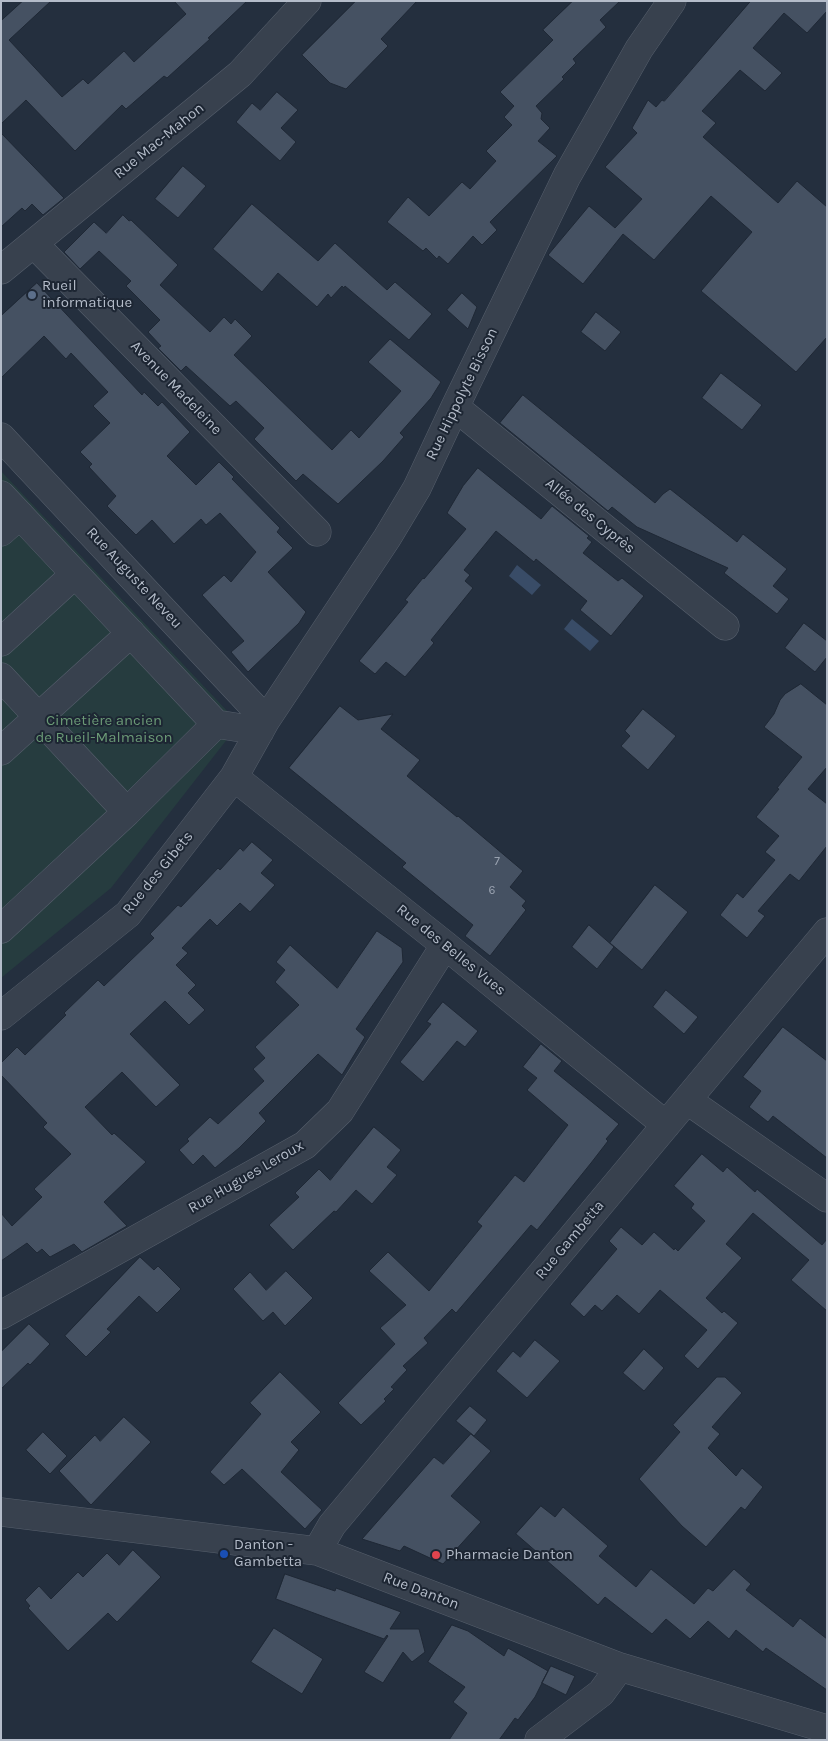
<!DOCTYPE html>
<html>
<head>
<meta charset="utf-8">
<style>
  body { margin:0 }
  #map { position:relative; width:828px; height:1741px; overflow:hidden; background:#242f3e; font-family:Karla,sans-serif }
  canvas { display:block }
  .frame { position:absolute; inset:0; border:2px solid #b4bcc9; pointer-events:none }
</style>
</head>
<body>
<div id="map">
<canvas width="828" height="1741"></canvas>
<div class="frame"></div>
</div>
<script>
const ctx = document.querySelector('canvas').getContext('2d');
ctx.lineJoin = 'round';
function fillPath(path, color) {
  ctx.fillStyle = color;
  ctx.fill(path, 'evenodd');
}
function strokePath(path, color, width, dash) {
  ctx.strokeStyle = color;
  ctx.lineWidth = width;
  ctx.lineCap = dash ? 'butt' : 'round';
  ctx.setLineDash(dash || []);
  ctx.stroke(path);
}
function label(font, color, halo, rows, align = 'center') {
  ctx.font = font + ' Karla,sans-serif';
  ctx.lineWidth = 4;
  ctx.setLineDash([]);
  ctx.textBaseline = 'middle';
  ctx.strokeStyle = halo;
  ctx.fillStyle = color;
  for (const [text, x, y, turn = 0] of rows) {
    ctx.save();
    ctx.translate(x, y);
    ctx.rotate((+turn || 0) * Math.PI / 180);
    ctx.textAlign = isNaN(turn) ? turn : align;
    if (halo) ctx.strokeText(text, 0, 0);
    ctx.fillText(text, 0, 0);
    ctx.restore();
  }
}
fillPath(new Path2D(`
  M1 471 230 714 232 733 111 888 1 978Z`), '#263c3f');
fillPath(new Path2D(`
  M517 565 541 585 532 595 509 576Z
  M572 619 599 641 590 651 564 629Z`), '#394c67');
const building = new Path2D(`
  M23 1H51L9 40 62 97 83 79 88 84 124 51 134 62 186 14 174 1H247L208 38 210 39 167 78 164 76 126 109 122 105 75 151 26 100 1 124V21Z
  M356 1H417L381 39 388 46 346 89 330 83 302 55Z
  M573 1H620L600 20 606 27 573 59 576 63 562 77 564 79 536 106 542 113 541 119 550 128 538 141 557 156 490 222 497 230 482 245 473 236 448 264 439 256 437 259 426 248 423 251 387 222 408 197 429 216 462 182 470 189 496 161 486 151 512 125 504 117 514 106 500 92 553 40 543 30Z
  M751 1H827V11L807 33 784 13 753 48 782 73 765 91 740 70 702 111 716 123 703 137 778 203 797 181 827 207V337L796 372 701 291 752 232 711 196 654 260 623 234 583 284 548 255 589 206 615 228 642 199 605 167 637 133 632 128 648 100 656 107 662 100 664 101Z
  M277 92 298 110 281 128 296 142 280 161 236 122 252 103 260 110Z
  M1 133 64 198 43 215 32 204 25 211 22 208 1 227Z
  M183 166 206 186 178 218 155 199Z
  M252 204 318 261 335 243 387 290 395 282 432 314 409 340 345 286 344 288 342 286 331 298 328 294 317 307 278 273 262 292 213 249Z
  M123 215 129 221 131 220 178 265 160 285 210 332 224 317 231 324 235 319 252 336 234 355 332 450 351 430 359 438 401 391 368 362 390 339 441 382 431 398 400 433 404 437 383 461 338 504 303 474 296 481 254 439 264 428 236 401 230 406 186 366 181 371 158 348 161 346 148 332 160 320 126 286 131 281 99 251 80 269 64 252 94 222 106 233Z
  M37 283 142 395 144 392 158 406 162 402 190 432 167 456 196 485 219 462 234 477 232 479 280 528 277 532 293 548 268 572 306 612 299 623 248 672 231 652 244 641 202 595 224 575 231 582 256 552 220 513 206 525 201 519 174 544 152 520 136 535 107 506 116 496 89 467 92 464 80 452 110 423 93 406 108 392 71 353 66 359 44 336 1 378V316Z
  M462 293 477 307 468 329 447 310Z
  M596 312 621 332 605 351 581 332Z
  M721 373 762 405 742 430 702 398Z
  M523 395 655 503 663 494 670 489 737 542 743 534 787 569 773 586 789 599 777 614 724 573 728 568 637 527 612 507 608 511 500 423Z
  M478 468 541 519 552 506 589 536 587 538 592 542 583 553 618 581 622 578 644 596 611 636 580 610 587 601 536 559 534 562 496 531 464 570 470 575 465 581 473 588 431 640 434 643 405 677 386 662 375 674 359 661 399 613 408 602 405 600 423 578 424 579 466 529 447 513 463 486Z
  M804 623 827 641V657L815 672 785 648Z
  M801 684 827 705V767L808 789 827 804V846L799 881 790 874 758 911 765 916 747 938 720 915 737 893 743 898 775 860 765 852 779 836 756 817 779 789 777 788 802 757 764 727 774 714 780 700 785 694Z
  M340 706 358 720 393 714 381 729 420 760 407 776 457 817 458 816 523 871 510 887 526 901 522 906 526 910 490 956 465 936 473 925 402 867 406 863 289 768Z
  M643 709 676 736 648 770 621 746 630 736 625 731Z
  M252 842 273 860 261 873 275 885 250 912 240 903 217 926 210 919 182 948 188 953 176 965 196 985 188 993 205 1010 189 1025 165 1001 130 1034 180 1085 156 1107 122 1072 85 1107 112 1135 114 1133 146 1162 104 1202 127 1226 82 1252 74 1244 50 1257 42 1249 37 1253 27 1243 1 1261V1213L12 1226 42 1197 34 1189 71 1154 43 1127 47 1123 1 1075V1063L17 1047 25 1055 66 1015 64 1013 98 980 104 986 154 938 150 934 178 905 181 907 218 868 220 870 240 848 243 851Z
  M655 885 688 912 642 970 610 943Z
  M589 925 614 947 597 969 572 947Z
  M377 931 402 948 403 962 356 1029 365 1037 342 1075 318 1054 259 1113 266 1121 239 1148 215 1168 203 1155 193 1165 179 1150 189 1141 187 1139 210 1117 218 1124 264 1081 253 1069 265 1058 255 1047 299 1005 275 982 285 970 276 962 290 945 337 988Z
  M666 990 698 1017 684 1034 653 1007Z
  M443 1002 478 1031 465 1047 457 1041 423 1082 400 1062 431 1024 427 1022Z
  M783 1027 827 1061V1158L773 1116 768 1122 749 1107 761 1091 743 1077Z
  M541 1044 562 1061 554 1071 619 1124 606 1139 608 1141 591 1163 537 1230 531 1225 456 1313 452 1309 424 1338 428 1343 403 1366 407 1370 391 1387 394 1389 384 1399 386 1401 361 1425 338 1403 395 1344 380 1328 406 1305 369 1271 388 1252 429 1291 482 1226 477 1222 515 1175 524 1182 568 1125 527 1090 537 1078 523 1067Z
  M374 1127 401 1150 387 1167 397 1175 372 1204 356 1190 336 1212 334 1211 293 1250 269 1225 299 1197 295 1193 319 1169 330 1180Z
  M702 1154 723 1172 727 1167 755 1192 757 1189 822 1245 827 1239V1311L791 1280 809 1260 753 1213 726 1244 742 1258 706 1298 722 1313 724 1311 738 1323 698 1369 684 1356 707 1330 660 1290 639 1314 617 1295 602 1311 595 1305 584 1317 570 1304 617 1249 609 1241 621 1227 642 1245 654 1232 674 1250 675 1248 678 1251 705 1221 691 1208 694 1204 674 1186Z
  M140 1257 154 1270 158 1266 181 1289 157 1313 139 1296 107 1329 111 1332 86 1357 65 1336Z
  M286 1271 313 1298 285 1326 273 1312 263 1321 233 1289 250 1272 266 1290Z
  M29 1324 50 1344 30 1365 28 1363 1 1389V1352Z
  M535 1340 560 1361 527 1398 496 1371 513 1351 520 1357Z
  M644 1349 664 1368 644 1391 623 1373Z
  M280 1372 321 1412 291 1442 299 1450 281 1472 322 1510 305 1529 242 1469 224 1485 210 1472 261 1414 250 1403Z
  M717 1377H725L742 1393 712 1427 720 1434 708 1448 736 1476 742 1468 763 1487 745 1510 741 1507 706 1547 682 1526 639 1479 680 1432 673 1425Z
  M470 1406 487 1420 474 1436 456 1421Z
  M124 1417 151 1442 91 1505 59 1471 95 1435 100 1441Z
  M43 1432 67 1456 50 1474 26 1450Z
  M471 1434 491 1451 451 1496 481 1522 443 1564 404 1546 400 1551 362 1539 434 1457 443 1464Z
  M541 1506 555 1517 563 1507 608 1546 599 1556 636 1587 651 1569 694 1604 708 1588 713 1591 734 1569 751 1584 746 1590 793 1627 800 1618 827 1639V1690L766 1648 763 1652 736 1630 729 1639 708 1621 690 1639 666 1619 652 1634 605 1597 598 1605 516 1534Z
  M133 1550 161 1577 117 1622 108 1613 68 1651 28 1608 30 1606 25 1600 39 1586 51 1599 78 1572 83 1577 107 1553 119 1565Z
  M285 1574 335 1591 336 1588 401 1612 390 1629H419L425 1652 412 1662 403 1652 383 1683 364 1672 388 1636 387 1635 384 1639 276 1599Z
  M452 1625 468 1631 504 1656 508 1648 548 1671 535 1697 518 1720 515 1718 499 1740H449L467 1713 453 1702 465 1687 428 1662Z
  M274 1628 323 1659 302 1694 251 1662Z
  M551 1666 575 1676 566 1695 542 1683Z`);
fillPath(building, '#455162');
strokePath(building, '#1f2835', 1);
const minor = new Path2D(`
  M34 244 317 532
  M1 270 240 74 307 1
  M455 407 725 626
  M1 437 266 720
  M1 495 216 724 260 731
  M1 532 20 515
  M1 642 75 574
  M1 677 127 812
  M1 751 131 633
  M234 777 445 945 666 1125
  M1 929 127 812 216 724
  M1 1016 128 914 234 777 266 720 387 538 417 488 455 407 567 176 639 49 672 1
  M687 1100 827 1198
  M1 1315 305 1145 340 1111 445 945
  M1 1512 317 1551 620 1667 827 1729
  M317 1551 332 1525 827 932
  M539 1740 601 1693 620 1667`);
strokePath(minor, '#565f6c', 29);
strokePath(minor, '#38414e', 28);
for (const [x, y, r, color] of [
  [32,295,5,"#5c6f8a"],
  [224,1554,5,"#1a4fb4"],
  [436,1555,5,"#e0444e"]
]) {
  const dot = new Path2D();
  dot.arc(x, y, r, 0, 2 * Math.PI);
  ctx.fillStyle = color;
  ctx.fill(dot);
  strokePath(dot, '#1d2633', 2);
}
label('12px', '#98a1af', null, [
  ["7",497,862],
  ["6",492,891]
]);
label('15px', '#b4bcc9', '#1d2633', [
  ["Rue Mac-Mahon",159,141,-39],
  ["Avenue Madeleine",176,388,46],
  ["Rue Hippolyte Bisson",462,394,-64],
  ["Allée des Cyprès",590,516,39],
  ["Rue Auguste Neveu",134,578,47],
  ["Rue des Gibets",158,873,-51],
  ["Rue des Belles Vues",451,950,39],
  ["Rue Hugues Leroux",246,1177,-30],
  ["Rue Gambetta",570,1240,-50],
  ["Rue Danton",421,1591,21]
]);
label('15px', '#b4bcc9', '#1d2633', [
  ["Rueil",42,286],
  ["informatique",42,303],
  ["Danton -",234,1545],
  ["Gambetta",234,1562],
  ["Pharmacie Danton",446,1555]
], 'left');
label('15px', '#6b9a76', '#1d2633', [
  ["Cimetière ancien",104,721],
  ["de Rueil-Malmaison",104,738]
]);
</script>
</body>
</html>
